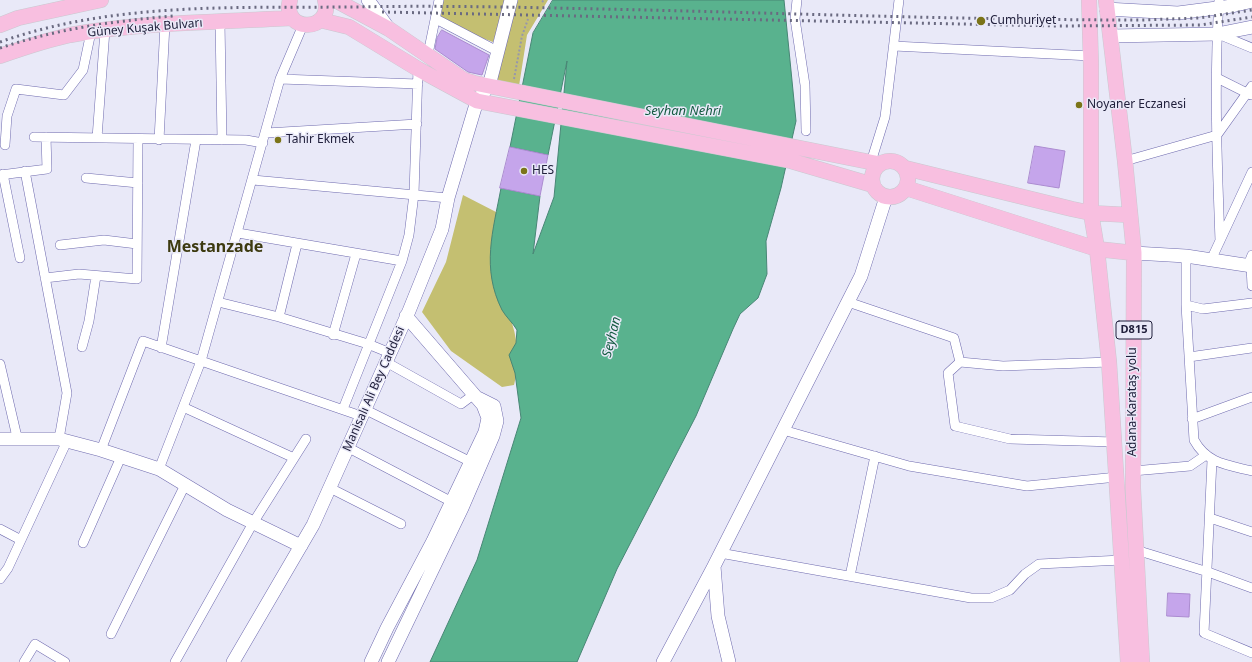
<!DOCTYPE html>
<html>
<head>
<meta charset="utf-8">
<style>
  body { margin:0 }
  canvas { display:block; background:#e9e9f8 }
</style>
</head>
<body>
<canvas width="1252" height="662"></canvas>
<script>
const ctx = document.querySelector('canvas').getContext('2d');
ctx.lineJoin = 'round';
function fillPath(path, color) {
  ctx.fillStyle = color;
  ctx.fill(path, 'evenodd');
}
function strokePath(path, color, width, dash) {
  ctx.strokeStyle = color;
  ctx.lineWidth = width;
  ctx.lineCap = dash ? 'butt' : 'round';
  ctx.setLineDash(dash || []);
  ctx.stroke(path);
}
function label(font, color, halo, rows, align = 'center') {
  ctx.font = font + ' "Noto Sans",sans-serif';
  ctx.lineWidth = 3;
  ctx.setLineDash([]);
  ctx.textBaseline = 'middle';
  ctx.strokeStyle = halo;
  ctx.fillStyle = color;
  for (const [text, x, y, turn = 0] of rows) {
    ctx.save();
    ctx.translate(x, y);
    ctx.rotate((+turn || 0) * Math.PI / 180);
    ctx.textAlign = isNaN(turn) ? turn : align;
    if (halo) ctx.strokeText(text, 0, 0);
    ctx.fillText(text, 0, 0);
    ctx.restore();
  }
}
fillPath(new Path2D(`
  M441 0H508L493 42 438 22Z
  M514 0H548L527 35 519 86 497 80Z
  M463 195 498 213C497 236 492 268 496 291 497 299 505 308 509 315 518 336 520 364 514 385L502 387 451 351 422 312 446 262Z`), '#c4bf71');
const water = new Path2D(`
  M553 0H784L796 121 781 188 766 241 767 274 758 298 740 314 733 329 696 416 617 569 577 662H430L477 560 521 418 515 373 509 355 516 343 517 330C513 323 506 317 502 310 481 268 493 231 501 188L540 196 533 254 554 197 567 61 548 155 510 147 533 33Z`);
fillPath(water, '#59b28e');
strokePath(water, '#488675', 1);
const building = new Path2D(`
  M442 30 489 55 482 75 468 72 435 49 437 38Z
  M1035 146 1065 151 1059 188 1028 183Z
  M510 147 548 155 540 196 500 188Z
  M1168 593 1190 594 1189 617 1167 616Z`);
fillPath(building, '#c5a5eb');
strokePath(building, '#ab8bd0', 1);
const street = new Path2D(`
  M797 0 795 19 805 85 806 131
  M1219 0C1214 80 1217 161 1220 241
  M436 19 499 52
  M220 22 222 140
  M1218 34 1252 48
  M894 46 1091 56
  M428 54 439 0
  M1217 78 1251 95
  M280 79 418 84
  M266 133 417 124
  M34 137 246 140 263 143
  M97 138 105 30
  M159 140 165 24
  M5 145 7 116 16 89 64 95 83 70 91 32
  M1125 161 1217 135 1252 86
  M871 162 885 117 899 0
  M25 171 67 393 59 439
  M3 174 20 258
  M0 175 47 169 46 137
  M86 178 138 183
  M253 180 448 198
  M238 233 402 261
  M60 245 104 240 137 244
  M1186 256V305L1194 440C1207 464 1228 465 1252 471
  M1211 260 1252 172
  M1248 265 1252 255
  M1251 266 1252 286
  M45 278 79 274 137 279 138 139
  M218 302 279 317 368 344 390 353
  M848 302 954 338 960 362 1003 366 1109 362
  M1186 305 1203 309 1252 303
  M279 317 297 244
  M333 335 356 254
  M82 347 89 321 96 276
  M161 348 196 140
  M1189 357 1252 348
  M386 362 461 404 473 395
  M960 362 948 373 955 426 1010 439 1115 442
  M0 364 17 437
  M183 407 294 458
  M343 409 402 261 409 235 414 194 418 69
  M364 409 471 462
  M1192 419 1252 397
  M783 430 909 466 1027 486 1117 477
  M347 447 452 502
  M101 450 143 341 361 416
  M1212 460 1204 633 1252 653
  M159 469 201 361 280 79 303 25
  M1133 471 1190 466 1206 455
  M330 488 401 524
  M1210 518 1252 532
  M0 529 21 540
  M83 543 121 457
  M1136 550 1208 572 1252 588
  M720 553 971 598H991L1010 590 1025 574 1039 564 1122 560
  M850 576 875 456
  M0 579 8 568 67 441
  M111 634 185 485
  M24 662 35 644 65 662
  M175 662 253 523 306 439`);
const secondary = new Path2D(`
  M368 0 389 29
  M1106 9 1178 13 1232 6 1252 1
  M1111 36 1217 34 1252 27
  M1134 253 1186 256 1252 266
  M0 439H59L101 450 159 469 227 510 301 546
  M233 662 313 525 409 311 442 229 448 198 477 101 489 86 511 0
  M371 662 387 628 433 541 485 432 488 418 483 405 406 316
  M388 662 462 508 493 436 497 421 494 406 478 398
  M663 662 714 566
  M729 662 718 616 714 566 861 276 886 197`);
const primary = new Path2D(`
  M290 0C281 34 334 32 325 0
  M335 0 389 29 464 80 474 83 880 164
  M1089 0 1091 65V213L1097 249 1109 362 1128 662
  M1106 0 1125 161 1134 253 1133 488 1142 662
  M320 20 349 27 418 69 477 101 791 161 873 185
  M0 25 18 18 101 0
  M0 56C23 48 46 40 70 35 143 22 218 22 292 18
  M872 179a18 18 0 1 1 36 0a18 18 0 1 1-36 0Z
  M905 168 1072 209 1091 213 1130 215
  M906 188 1097 249 1134 253`);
strokePath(street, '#6f6baf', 10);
strokePath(secondary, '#6f6baf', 14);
strokePath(primary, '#cac9d0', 16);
strokePath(new Path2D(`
  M542 2 544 0
  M514 79 522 36 528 19`), '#9797ab', 2, [2, 2]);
strokePath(street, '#fff', 9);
strokePath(secondary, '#fff', 13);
strokePath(primary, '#f8bfe0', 15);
strokePath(new Path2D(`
  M382 12 1058 26 1200 25 1252 17
  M0 42C113 2 235 8 353 7 451 5 549 8 647 10 811 14 976 20 1141 20L1199 18 1252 10
  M0 48C57 29 113 21 173 16`), '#6a6a81', 3, [2, 4]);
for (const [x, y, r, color] of [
  [981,21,5,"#7b7418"],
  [1079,105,4,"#7b7418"],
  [278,140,4,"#7b7418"],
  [524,171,4,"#7b7418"]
]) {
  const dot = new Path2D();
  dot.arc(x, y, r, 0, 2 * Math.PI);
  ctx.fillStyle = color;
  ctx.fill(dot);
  strokePath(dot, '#e9e9f8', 1.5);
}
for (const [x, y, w] of [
  [1134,330,36]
]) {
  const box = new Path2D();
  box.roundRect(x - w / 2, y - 9, w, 18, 3);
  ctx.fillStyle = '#e9e9f8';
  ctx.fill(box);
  strokePath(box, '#21203c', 1);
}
label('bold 11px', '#21203c', null, [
  ["D815",1134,330]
]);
label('12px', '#21203c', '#e9e9f8', [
  ["Cumhuriyet",990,21],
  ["Noyaner Eczanesi",1087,105],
  ["Tahir Ekmek",286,140],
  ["HES",532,171]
], 'left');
label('12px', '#21203c', '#e9e9f8', [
  ["Güney Kuşak Bulvarı",145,28,-5],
  ["Manisalı Ali Bey Caddesi",374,389,-66],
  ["Adana-Karataş yolu",1133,402,-90]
]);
label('italic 13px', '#155b42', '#e9e9f8', [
  ["Seyhan Nehri",683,111],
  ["Seyhan",612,337,-76]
]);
label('bold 16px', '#3d3a10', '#e9e9f8', [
  ["Mestanzade",215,247]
]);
</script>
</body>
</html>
